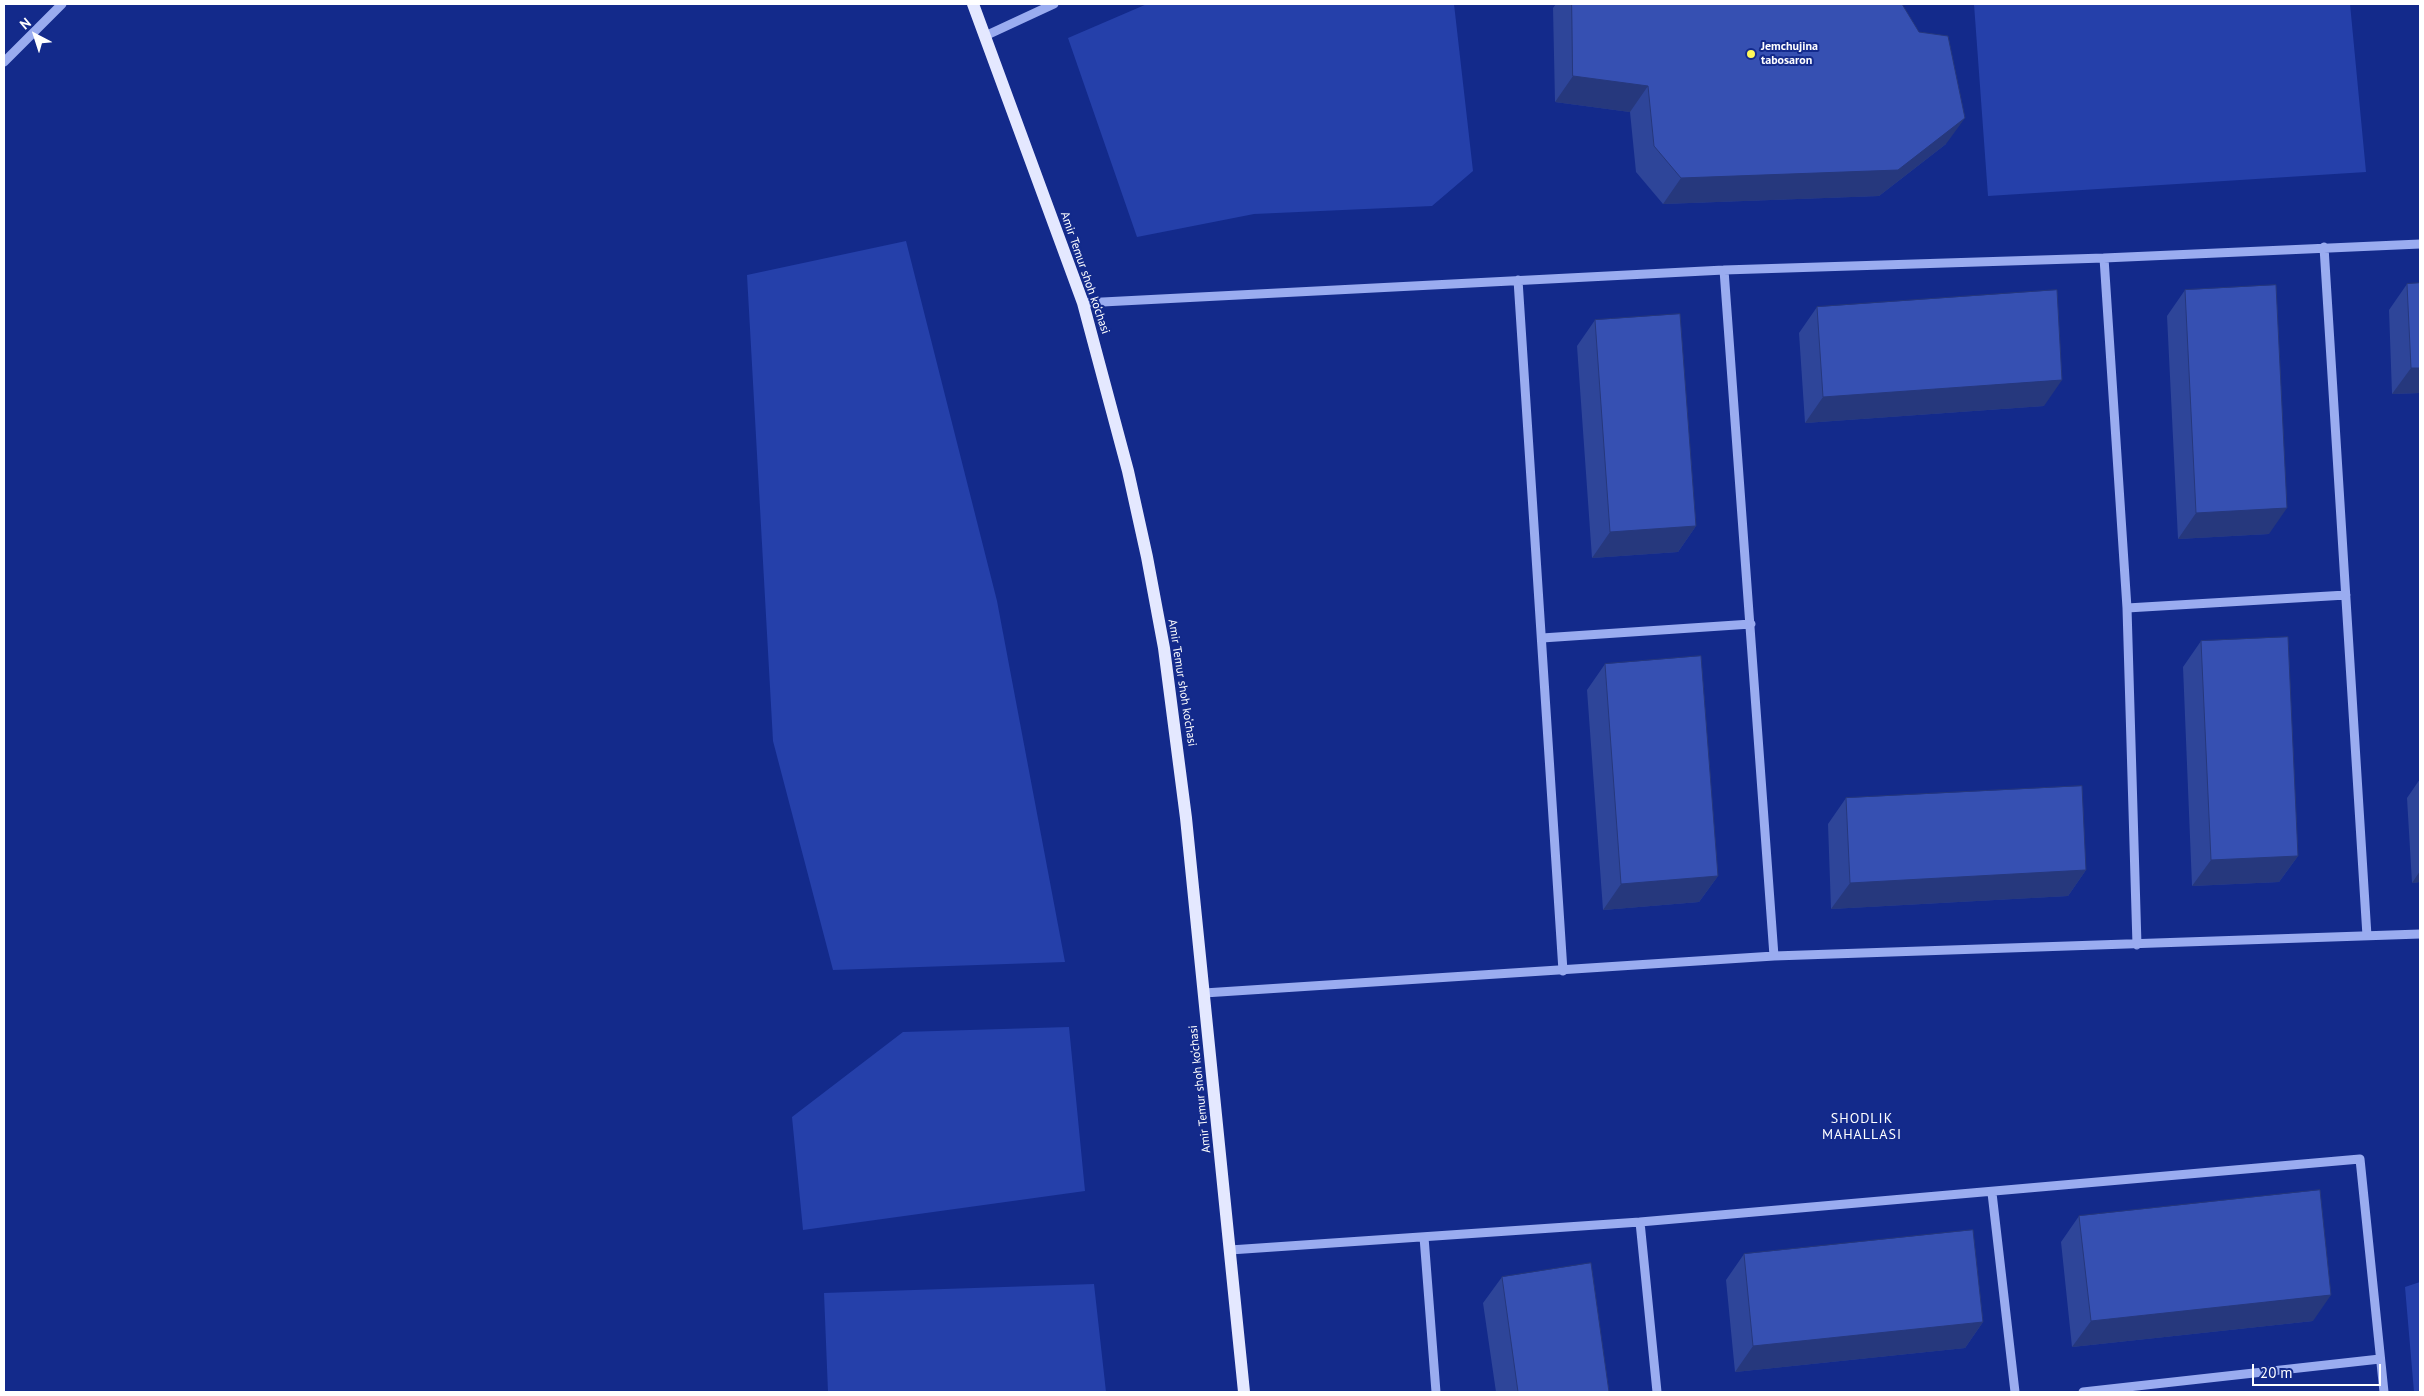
<!DOCTYPE html>
<html>
<head>
<meta charset="utf-8">
<style>
  body { margin:0 }
  #map { position:relative; width:2424px; height:1396px; overflow:hidden; background:#132a8b; font-family:"PT Sans",sans-serif }
  canvas { display:block }
  .frame { position:absolute; inset:0; border:5px solid #fff; pointer-events:none }
  .north { position:absolute; left:10px; top:10px; width:50px; height:50px; -webkit-text-stroke:4px #132a8b; paint-order:stroke; rotate:320deg; font-size:14px; font-weight:700; line-height:20px; text-align:center; color:#fff }
  .north::after { content:''; display:block; margin:auto; width:18px; height:22px; background:#fff; clip-path:polygon(50% 0,100% 100%,50% 72%,0 100%) }
  .scale { position:absolute; left:2252px; top:1364px; width:129px; height:22px; box-sizing:border-box; border:2px solid #fff; border-top:0; padding-left:6px; font-size:15px; line-height:18px; white-space:nowrap; color:#fff; -webkit-text-stroke:4px #132a8b; paint-order:stroke }
</style>
</head>
<body>
<div id="map">
<canvas width="2424" height="1396"></canvas>
<div class="frame"></div>
<div class="north">N</div>
<div class="scale">20 m</div>
</div>
<script>
const ctx = document.querySelector('canvas').getContext('2d');
ctx.lineJoin = 'round';
function fillPath(path, color) {
  ctx.fillStyle = color;
  ctx.fill(path, 'evenodd');
}
function strokePath(path, color, width, dash) {
  ctx.strokeStyle = color;
  ctx.lineWidth = width;
  ctx.lineCap = dash ? 'butt' : 'round';
  ctx.setLineDash(dash || []);
  ctx.stroke(path);
}
function label(font, color, halo, rows, align = 'center') {
  ctx.font = font + ' "PT Sans",sans-serif';
  ctx.lineWidth = 4;
  ctx.setLineDash([]);
  ctx.textBaseline = 'middle';
  ctx.strokeStyle = halo;
  ctx.fillStyle = color;
  for (const [text, x, y, turn = 0] of rows) {
    ctx.save();
    ctx.translate(x, y);
    ctx.rotate((+turn || 0) * Math.PI / 180);
    ctx.textAlign = isNaN(turn) ? turn : align;
    if (halo) ctx.strokeText(text, 0, 0);
    ctx.fillText(text, 0, 0);
    ctx.restore();
  }
}
fillPath(new Path2D(`
  M1147 4H1454L1473 171 1432 206 1254 214 1137 237 1068 38Z
  M1974 4H2350L2366 172 1988 196Z
  M906 241 997 601 1065 962 833 970 773 741 747 275Z
  M1069 1027 1085 1191 803 1230 792 1117 903 1032Z
  M2420 1282V1392H2414L2405 1287Z
  M1094 1284 1106 1392H828L824 1293Z`), '#2540aa');
strokePath(new Path2D(`
  M985 36 1054 4
  M4 62 62 4
  M2324 247 2367 936
  M2104 258 2127 608 2137 945
  M1724 270 1774 956
  M1518 280 1563 971
  M1083 303 1724 270 2104 258 2420 244
  M2127 608 2346 595
  M1542 638 1751 624
  M1204 993 1774 956 2420 934
  M1992 1193 2015 1392
  M1640 1222 1657 1392
  M1424 1237 1436 1392
  M1230 1250 1640 1222 2360 1159 2384 1392
  M2083 1392 2380 1359`), '#9aacf0', 9);
strokePath(new Path2D(`
  M973 4 1083 303 1128 471 1147 557 1164 648 1186 818 1244 1392`), '#e4e8ff', 12);
fillPath(new Path2D(`
  M1556 4H1902L1946 144 1879 196 1663 204 1636 172 1630 112 1555 102 1553 8Z
  M2420 283V393L2392 394 2389 310 2407 284Z
  M2185 290 2269 534 2178 539 2167 316Z
  M1817 307 2044 406 1805 423 1799 333Z
  M1595 320 1696 526 1678 552 1592 558 1577 346Z
  M2201 641 2298 856 2279 882 2192 886 2183 667Z
  M1605 664 1718 876 1699 902 1603 910 1587 690Z
  M2420 779V882L2412 883 2407 798Z
  M1846 798 2086 870 2068 896 1831 909 1828 824Z
  M2079 1216 2313 1321 2072 1347 2061 1242Z
  M1744 1254 1983 1322 1965 1348 1735 1372 1726 1280Z
  M1502 1277 1609 1392H1496L1483 1303Z`), '#2e4599');
fillPath(new Path2D(`
  M1573 76 1648 86 1630 112 1555 102Z
  M1965 118 1946 144 1879 196 1663 204 1681 178Z
  M2411 368H2420V393L2392 394Z
  M2062 380 2044 406 1805 423 1823 397Z
  M2287 508 2269 534 2178 539 2196 513Z
  M1696 526 1678 552 1592 558 1610 532Z
  M2298 856 2279 882 2192 886 2211 860Z
  M2086 870 2068 896 1831 909 1850 883Z
  M2420 871V882L2412 883Z
  M1718 876 1699 902 1603 910 1621 884Z
  M2331 1295 2313 1321 2072 1347 2091 1321Z
  M1983 1322 1965 1348 1735 1372 1753 1346Z`), '#26387d');
const building = new Path2D(`
  M1572 4H1902L1919 32 1948 36 1965 118 1898 170 1681 178 1654 146 1648 86 1573 76Z
  M2420 283V368H2411L2407 284Z
  M2276 285 2287 508 2196 513 2185 290Z
  M2057 290 2062 380 1823 397 1817 307Z
  M1680 314 1696 526 1610 532 1595 320Z
  M2288 637 2298 856 2211 860 2201 641Z
  M1701 656 1718 876 1621 884 1605 664Z
  M2082 786 2086 870 1850 883 1846 798Z
  M2320 1190 2331 1295 2091 1321 2079 1216Z
  M1973 1230 1983 1322 1753 1346 1744 1254Z
  M1591 1263 1609 1392H1518L1502 1277Z`);
fillPath(building, '#3650b2');
strokePath(building, '#26387d', 1);
for (const [x, y, r, color] of [
  [1751,54,5,"#fff85a"]
]) {
  const dot = new Path2D();
  dot.arc(x, y, r, 0, 2 * Math.PI);
  ctx.fillStyle = color;
  ctx.fill(dot);
  strokePath(dot, '#132a8b', 2);
}
label('bold 12px', '#fff', '#132a8b', [
  ["Jemchujina",1761,47],
  ["tabosaron",1761,61]
], 'left');
label('12px', '#fff', '#132a8b', [
  ["Amir Temur shoh ko‘chasi",1085,273,71],
  ["Amir Temur shoh ko‘chasi",1182,683,81],
  ["Amir Temur shoh ko‘chasi",1200,1089,-96]
]);
ctx.letterSpacing = '1px';
label('14px', '#fff', '#132a8b', [
  ["SHODLIK",1862,1119],
  ["MAHALLASI",1862,1135]
]);
ctx.letterSpacing = '0px';
</script>
</body>
</html>
